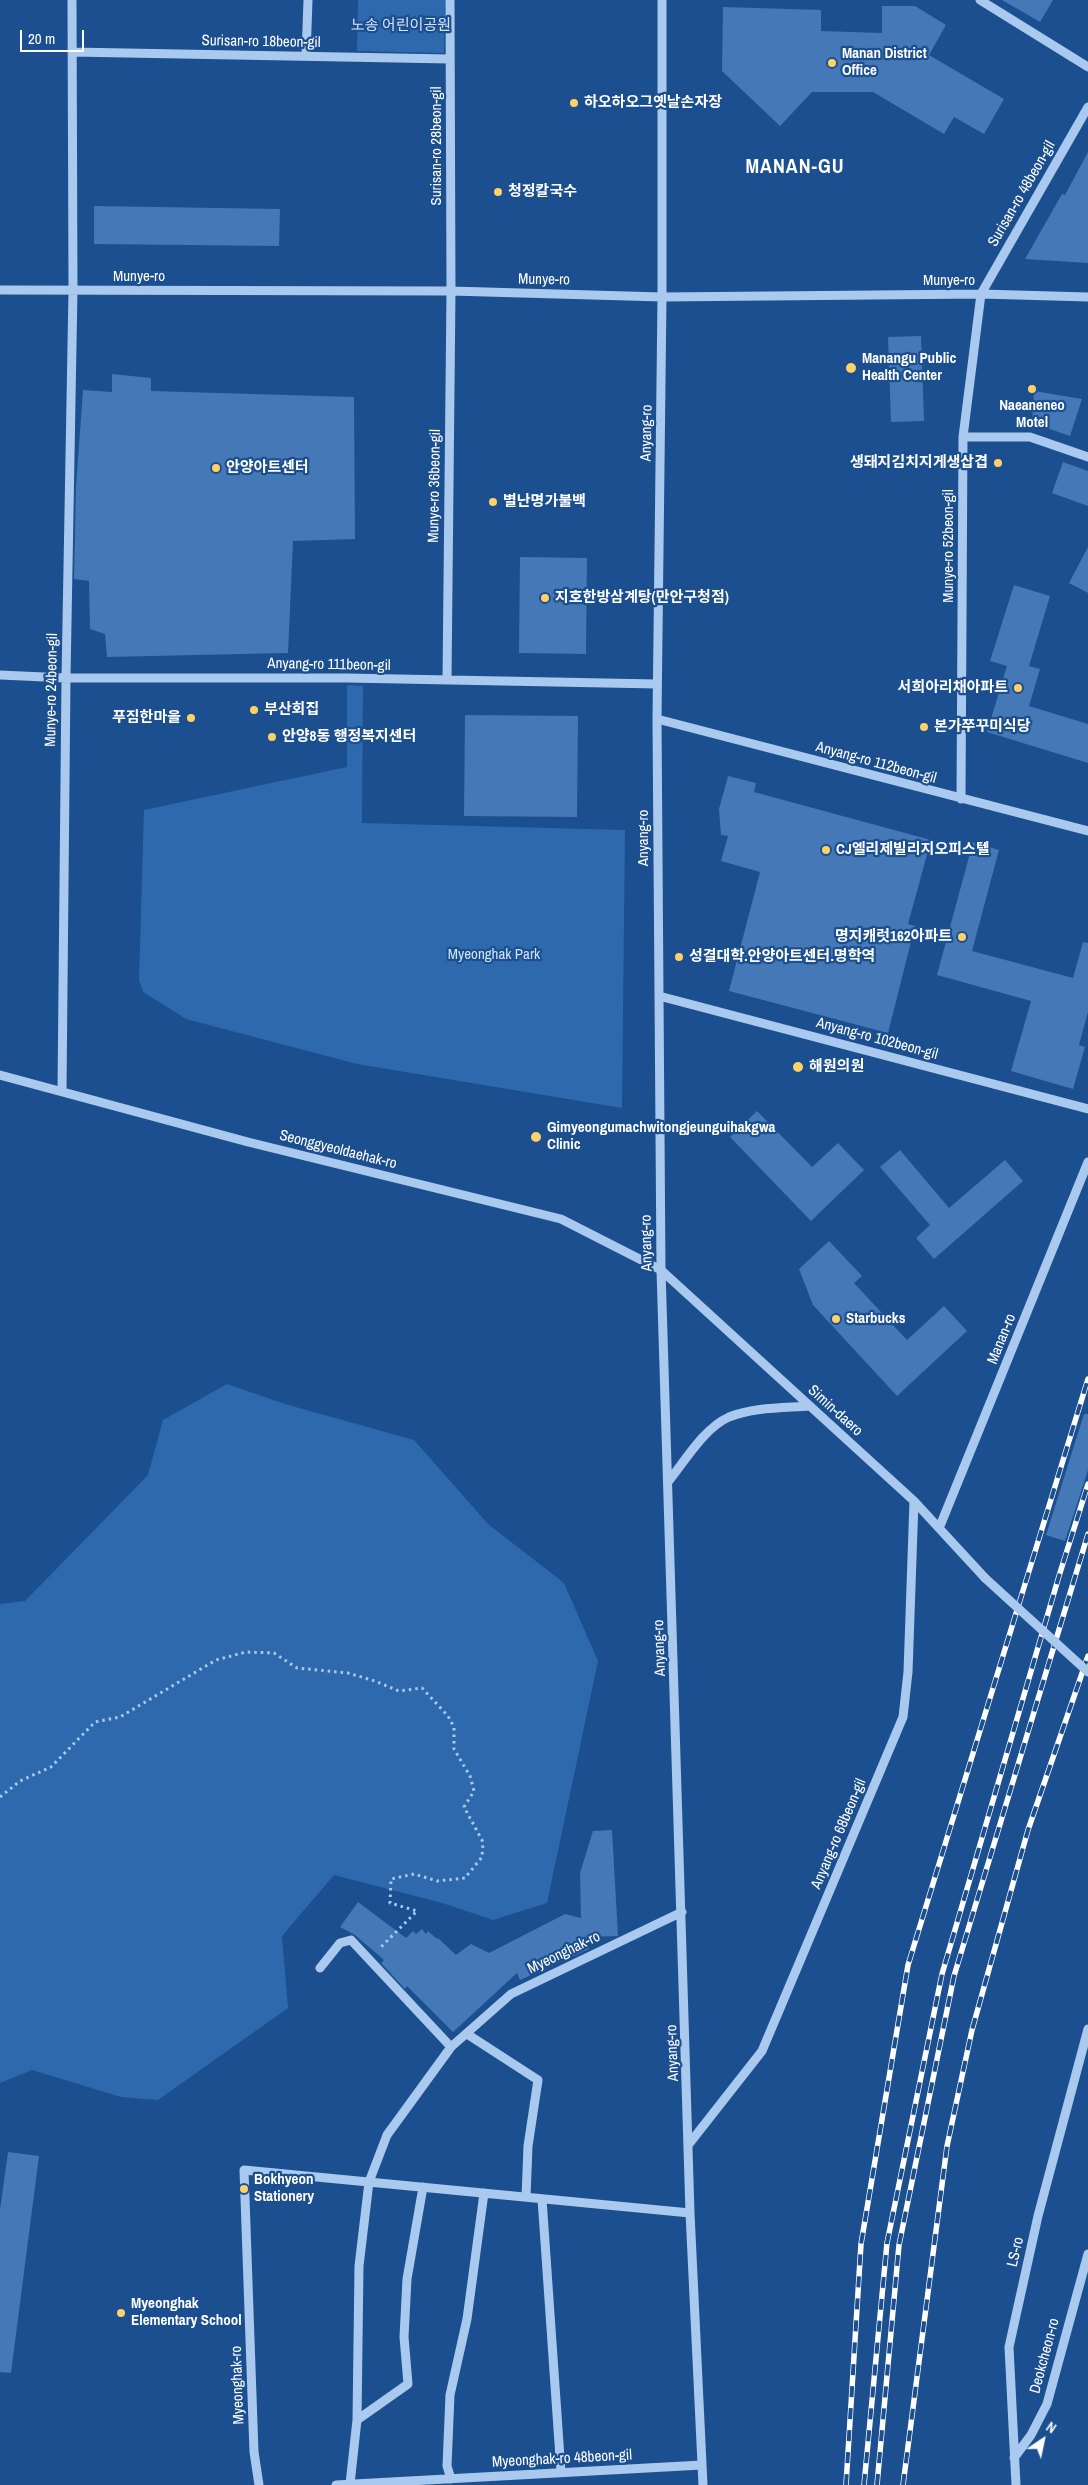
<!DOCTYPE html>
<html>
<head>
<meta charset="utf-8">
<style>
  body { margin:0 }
  #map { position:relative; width:1088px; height:2485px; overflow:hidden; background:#1b4f8f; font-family:"Archivo Narrow",sans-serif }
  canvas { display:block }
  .north { position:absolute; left:1018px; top:2415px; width:50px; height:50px; -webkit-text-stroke:4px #1b4f8f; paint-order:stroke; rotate:34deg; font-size:14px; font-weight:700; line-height:20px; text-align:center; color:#fff }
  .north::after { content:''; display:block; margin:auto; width:18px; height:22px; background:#fff; clip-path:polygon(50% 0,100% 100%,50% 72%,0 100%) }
  .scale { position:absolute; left:20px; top:30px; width:64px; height:22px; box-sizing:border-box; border:2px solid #fff; border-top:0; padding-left:6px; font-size:15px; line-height:18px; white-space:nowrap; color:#fff; -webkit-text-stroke:4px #1b4f8f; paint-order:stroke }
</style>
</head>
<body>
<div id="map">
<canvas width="1088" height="2485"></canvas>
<div class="north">N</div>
<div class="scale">20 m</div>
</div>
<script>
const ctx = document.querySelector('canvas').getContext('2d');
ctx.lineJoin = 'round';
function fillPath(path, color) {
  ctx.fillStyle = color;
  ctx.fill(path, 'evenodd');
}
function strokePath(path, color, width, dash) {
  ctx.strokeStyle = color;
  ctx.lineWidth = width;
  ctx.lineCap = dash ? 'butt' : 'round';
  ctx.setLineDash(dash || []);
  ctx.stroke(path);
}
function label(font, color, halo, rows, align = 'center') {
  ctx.font = font + ' "Archivo Narrow","Noto Sans KR",sans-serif';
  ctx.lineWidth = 4.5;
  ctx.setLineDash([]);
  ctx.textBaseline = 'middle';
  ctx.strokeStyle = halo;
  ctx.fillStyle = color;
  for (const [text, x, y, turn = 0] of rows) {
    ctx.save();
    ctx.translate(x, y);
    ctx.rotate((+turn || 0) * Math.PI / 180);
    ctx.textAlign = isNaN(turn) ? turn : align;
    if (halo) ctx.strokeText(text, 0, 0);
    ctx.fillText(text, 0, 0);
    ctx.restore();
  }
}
fillPath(new Path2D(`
  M358 0H445L444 53 357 51Z
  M347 685 363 686 362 823 625 830 622 1108 357 1064 186 1019 143 992 139 980 144 810 347 767Z
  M227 1384 285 1404 414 1440 488 1524 564 1583 598 1661 547 1903 493 1920 442 1903 334 1875 282 1936 288 2008 158 2100 121 2097 32 2070 0 2083V1604L25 1601 148 1475 163 1420Z`), '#2e69ad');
fillPath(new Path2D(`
  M1002 0H1053L1040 22Z
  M882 6H915L946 25 929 55 1004 99 984 134 954 117 944 134 873 92H812L780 126 722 71 723 7 821 10V31L882 33Z
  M1088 152V263L1025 259 1062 194 1065 195Z
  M94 206 280 209 279 246 94 244Z
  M921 336 924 421 891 422 888 337Z
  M112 374 151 378V391L354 397 355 539 293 541 288 653 107 657 105 634 90 629 89 581 74 579 76 486 83 390 112 392Z
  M1034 391 1082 399 1070 436 1032 423Z
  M1063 462 1088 471V506L1052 493Z
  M1088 547V593L1069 583Z
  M520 557 587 558 586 654 519 653Z
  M1014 585 1050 596 1029 666 1040 669 1029 706 1088 724V763L987 732 1007 666 990 661Z
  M465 715 578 716 577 817 464 816Z
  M728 776 756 783 754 792 931 840 908 924 915 926 888 1033 729 991 760 872 721 861 728 836 721 835 719 809Z
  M973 842 999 850 972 951 1073 978 1083 942 1088 943V1012L1079 1045 1085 1047 1073 1089 1011 1071 1031 1001 937 975Z
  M757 1111 812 1167 838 1143 864 1170 811 1221 730 1137Z
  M900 1150 949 1208 1005 1160 1023 1181 934 1259 916 1238 930 1225 880 1167Z
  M829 1241 862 1276 854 1283 907 1340 944 1306 967 1331 897 1396 813 1305 799 1269Z
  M1084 1414H1088V1470L1065 1541 1046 1535Z
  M612 1830 618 1936 588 1937 589 1949 520 1980 517 1973 453 2032 407 1986 405 1989 381 1963 384 1960 355 1935 340 1927 358 1902 406 1938 413 1931 416 1934 422 1929 426 1934 428 1931 437 1939 438 1938 456 1955 471 1944 489 1953 565 1914 581 1918 580 1873 593 1831Z
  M8 2152 39 2156 11 2373 0 2372V2210Z`), '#4478b7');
strokePath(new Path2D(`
  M0 1797 20 1781 51 1767 95 1722 120 1717 216 1660 246 1652 274 1653 297 1668 348 1673 375 1681 399 1691 422 1688 448 1716 454 1727V1749L470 1776 474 1791 464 1807 483 1842 482 1857 465 1878 437 1881 414 1874 391 1879 390 1903 417 1911 379 1949`), '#a9c9ee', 3, [2.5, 4]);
strokePath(new Path2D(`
  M662 0V297L657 719 661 1270 690 2213 703 2485
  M980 0 1088 67
  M72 52 450 59
  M306 56 308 0
  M0 290 451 291 662 297 981 294 1088 297
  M963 437H1030L1088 457
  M0 675 66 678H347L657 684
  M447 680 451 291 450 0
  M657 719 1088 831
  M961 799 963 437 981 294 1088 107
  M659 996 1088 1109
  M0 1075 248 1142 561 1219 661 1270 914 1501 985 1578
  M62 1090 66 678 73 290 72 0
  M668 1482C685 1461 704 1428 729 1417 754 1407 784 1408 810 1406
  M940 1526 1088 1162
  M320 1968 340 1943 351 1940 451 2047
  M467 2034 538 2080 528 2146 526 2197
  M689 2144 762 2051 903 1717 908 1672 914 1501
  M542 2199 561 2472
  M357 2420 408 2384 404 2337 407 2279 423 2187
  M1014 2458 1031 2435 1047 2404 1088 2254
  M451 2479 447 2466 450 2395 467 2319 484 2193
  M350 2484 357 2420 359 2266 369 2182 387 2135 451 2047 511 1994 682 1912
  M259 2485 254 2452 244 2170 690 2213
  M336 2485 702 2465
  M1016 2485 1009 2347 1038 2216 1088 2029`), '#a9c9ee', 9);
const rail = new Path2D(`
  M846 2485 861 2244 908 1965 1088 1379
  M864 2485 887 2243 942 1974 1059 1576 1088 1484
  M877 2485 899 2245 954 1976 1088 1534
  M903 2485 947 2146 972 2030 1028 1830 1088 1656`);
strokePath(rail, '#fff', 5.5);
strokePath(rail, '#1b4f8f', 4, [11]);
strokePath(new Path2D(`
  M985 1578 1088 1672`), '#a9c9ee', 9);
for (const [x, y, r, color] of [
  [832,63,5,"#ffd166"],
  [574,103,5,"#ffd166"],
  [498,192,5,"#ffd166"],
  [851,368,6,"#ffd166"],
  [1032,389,5,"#ffd166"],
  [998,463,5,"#ffd166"],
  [216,468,5,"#ffd166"],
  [493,502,5,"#ffd166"],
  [545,598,5,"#ffd166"],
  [1018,688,5,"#ffd166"],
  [254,710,5,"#ffd166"],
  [191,718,5,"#ffd166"],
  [924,727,5,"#ffd166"],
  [272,737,5,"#ffd166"],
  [826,850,5,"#ffd166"],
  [962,937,5,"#ffd166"],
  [679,957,5,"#ffd166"],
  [798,1067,6,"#ffd166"],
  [536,1137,6,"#ffd166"],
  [836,1319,5,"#ffd166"],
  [244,2189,5,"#ffd166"],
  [121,2313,5,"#ffd166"]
]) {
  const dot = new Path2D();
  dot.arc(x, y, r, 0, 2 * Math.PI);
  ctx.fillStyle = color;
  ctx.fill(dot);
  strokePath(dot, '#1b4f8f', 2);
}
label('15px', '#cfe3fa', '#1b4f8f', [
  ["노송 어린이공원",401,26],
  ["Myeonghak Park",494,955]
]);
label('15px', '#fff', '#1b4f8f', [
  ["Surisan-ro 18beon-gil",261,42,1],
  ["Surisan-ro 28beon-gil",437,146,-90],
  ["Surisan-ro 48beon-gil",1022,194,-60],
  ["Munye-ro",139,277],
  ["Munye-ro",544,280,1],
  ["Munye-ro",949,281],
  ["Anyang-ro",647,433,-89],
  ["Munye-ro 36beon-gil",435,486,-89],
  ["Munye-ro 52beon-gil",949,546,-90],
  ["Anyang-ro 111beon-gil",329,665,1],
  ["Munye-ro 24beon-gil",52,690,-89],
  ["Anyang-ro 112beon-gil",876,763,15],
  ["Anyang-ro",644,838,-90],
  ["Anyang-ro 102beon-gil",877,1039,15],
  ["Seonggyeoldaehak-ro",338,1150,14],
  ["Anyang-ro",647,1243,-91],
  ["Manan-ro",1002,1339,-68],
  ["Simin-daero",835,1411,42],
  ["Anyang-ro",660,1648,-92],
  ["Anyang-ro 68beon-gil",839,1834,-67],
  ["Myeonghak-ro",564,1953,-26],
  ["Anyang-ro",673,2053,-92],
  ["LS-ro",1016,2252,-77],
  ["Deokcheon-ro",1045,2356,-75],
  ["Myeonghak-ro",238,2385,-92],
  ["Myeonghak-ro 48beon-gil",562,2459,-3]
]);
label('bold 15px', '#fff', '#1b4f8f', [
  ["Manan District",842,54],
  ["Office",842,71],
  ["하오하오그옛날손자장",584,103],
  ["청정칼국수",508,192],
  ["Manangu Public",862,359],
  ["Health Center",862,376],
  ["Naeaneneo",1032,406,"center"],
  ["Motel",1032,423,"center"],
  ["생돼지김치지게생삽겹",988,463,"right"],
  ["안양아트센터",226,468],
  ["별난명가불백",503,502],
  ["지호한방삼계탕(만안구청점)",555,598],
  ["서희아리채아파트",1008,688,"right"],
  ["부산회집",264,710],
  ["푸짐한마을",181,718,"right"],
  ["본가쭈꾸미식당",934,727],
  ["안양8동 행정복지센터",282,737],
  ["CJ엘리제빌리지오피스텔",836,850],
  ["명지캐럿162아파트",952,937,"right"],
  ["성결대학.안양아트센터.명학역",689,957],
  ["해원의원",809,1067],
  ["Gimyeongumachwitongjeunguihakgwa",547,1128],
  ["Clinic",547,1145],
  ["Starbucks",846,1319],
  ["Bokhyeon",254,2180],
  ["Stationery",254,2197],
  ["Myeonghak",131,2304],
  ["Elementary School",131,2321]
], 'left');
ctx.letterSpacing = '1px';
label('bold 20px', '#fff', '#1b4f8f', [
  ["MANAN-GU",795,168]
]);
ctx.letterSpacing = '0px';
</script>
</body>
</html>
